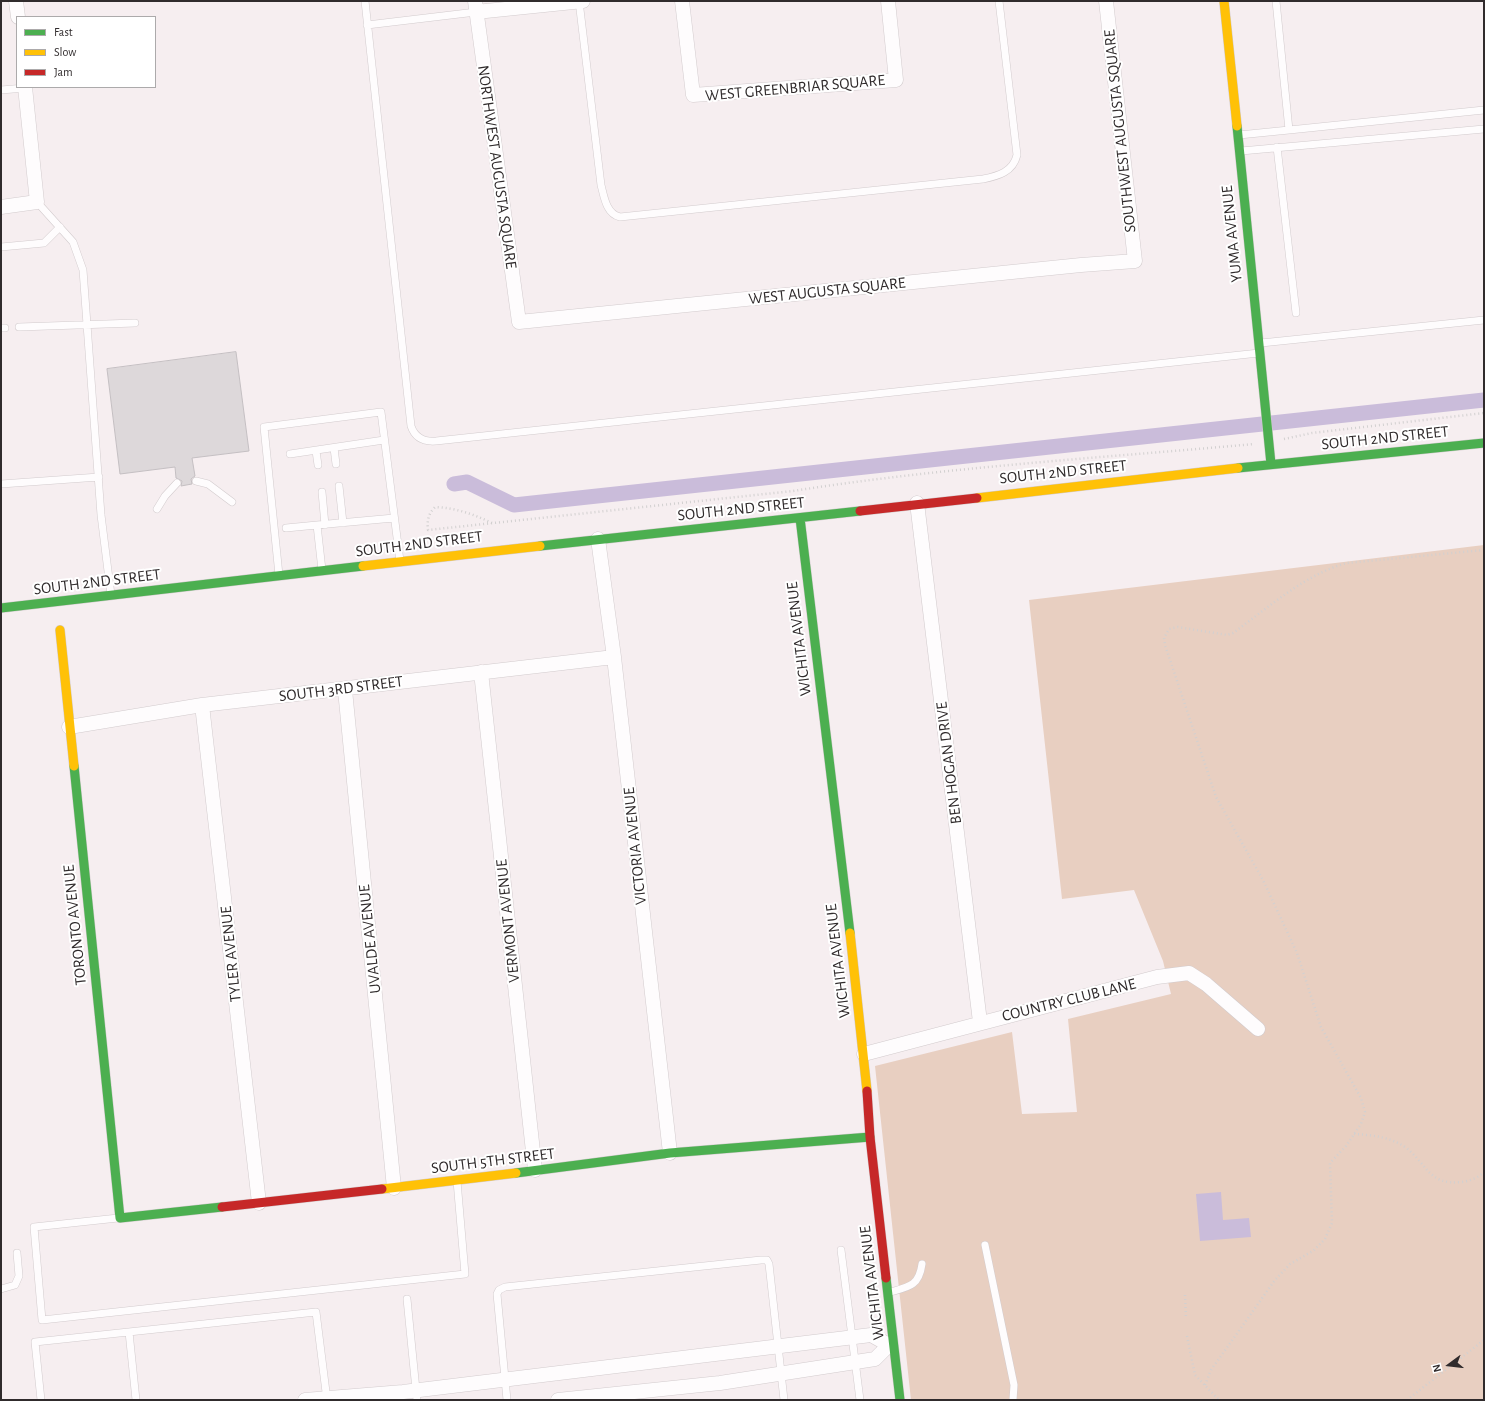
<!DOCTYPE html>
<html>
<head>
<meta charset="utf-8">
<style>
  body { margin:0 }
  #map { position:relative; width:1485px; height:1401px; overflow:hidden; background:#f6eef0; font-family:"Alegreya Sans",sans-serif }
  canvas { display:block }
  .frame { position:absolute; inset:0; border:2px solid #302b2c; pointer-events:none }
  .legend { position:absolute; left:16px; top:16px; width:140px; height:72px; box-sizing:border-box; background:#fff; border:1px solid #acaaab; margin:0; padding:5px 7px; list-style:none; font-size:12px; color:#302b2c }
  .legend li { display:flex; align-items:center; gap:8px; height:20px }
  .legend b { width:20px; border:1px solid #acaaab }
  .north { position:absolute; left:1429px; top:1345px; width:40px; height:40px; -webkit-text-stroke:3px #fff; paint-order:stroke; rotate:255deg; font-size:11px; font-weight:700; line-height:16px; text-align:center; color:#302b2c }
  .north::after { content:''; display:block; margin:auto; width:14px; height:18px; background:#302b2c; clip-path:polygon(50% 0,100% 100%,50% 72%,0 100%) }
</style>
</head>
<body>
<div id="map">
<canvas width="1485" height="1401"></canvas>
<div class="frame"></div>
<ul class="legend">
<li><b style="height:5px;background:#4caf50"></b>Fast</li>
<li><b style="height:5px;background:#ffc107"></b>Slow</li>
<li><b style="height:5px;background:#c62828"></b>Jam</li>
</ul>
<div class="north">N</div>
</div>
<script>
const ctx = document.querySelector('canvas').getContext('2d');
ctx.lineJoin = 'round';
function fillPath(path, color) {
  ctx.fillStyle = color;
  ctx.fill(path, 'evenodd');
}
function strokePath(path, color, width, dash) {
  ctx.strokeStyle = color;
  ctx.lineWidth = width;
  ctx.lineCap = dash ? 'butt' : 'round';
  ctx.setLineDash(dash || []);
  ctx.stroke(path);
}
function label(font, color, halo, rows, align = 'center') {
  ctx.font = font + ' "Alegreya Sans",sans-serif';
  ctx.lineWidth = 4;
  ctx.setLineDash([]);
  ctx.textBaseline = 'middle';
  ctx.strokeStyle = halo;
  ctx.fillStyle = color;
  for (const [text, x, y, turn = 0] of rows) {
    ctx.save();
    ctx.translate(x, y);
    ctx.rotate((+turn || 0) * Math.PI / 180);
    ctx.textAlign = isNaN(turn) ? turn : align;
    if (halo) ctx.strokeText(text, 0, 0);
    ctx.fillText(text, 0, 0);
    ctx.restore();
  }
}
fillPath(new Path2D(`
  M1484 545V1400H911L875 1066 1012 1032 1022 1114 1077 1112 1068 1019 1171 994 1163 961 1134 890 1062 899 1029 600Z`), '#e8cfc1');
fillPath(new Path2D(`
  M1221 1192 1223 1220 1249 1218 1251 1237 1200 1241 1196 1194Z`), '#cabcda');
strokePath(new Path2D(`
  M454 484 467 482 514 505 1484 400`), '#cabcda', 15);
const building = new Path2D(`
  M236 352 249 451 192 458 195 476 191 479 192 484 181 486 182 481 176 478 175 467 120 474 107 369Z`);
fillPath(building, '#ddd8da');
strokePath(building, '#c4bfc2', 1);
const lane = new Path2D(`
  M365 1 411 426C415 438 424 442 436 441L1259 353
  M579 1 601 185C604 196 606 214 620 217L983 179C998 176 1013 172 1017 155L999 1
  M1276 1 1289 130 1484 110
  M367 25 476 12
  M1 90 25 88
  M1239 135 1289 130
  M1277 147 1296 313
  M1241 151 1484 129
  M37 202 73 242 83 270 101 515 111 595
  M1 247 44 243 60 227
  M19 327 135 323
  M1 328H5
  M1261 343 1484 320
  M334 448 336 464
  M316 451 318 465
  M290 454 384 440
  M196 481 208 484 232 502
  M1 484 99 477
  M339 486 343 523
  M322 492 325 525
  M157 509 165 496 177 483
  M286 528 317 525
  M322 570 317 525 394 518
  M279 575 264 427 381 412 400 561
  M118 1218 34 1227 42 1320 465 1274 457 1181
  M985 1245 1014 1385 1013 1400
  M841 1250 860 1400
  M1 1289 15 1285 19 1276 17 1253
  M890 1292C909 1287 919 1286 922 1264
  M407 1299 417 1400
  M129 1332 136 1400
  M41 1400 35 1342 316 1312 327 1400
  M507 1400 497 1294 499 1290 505 1287 761 1260H767L769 1264 784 1400`);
const street = new Path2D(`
  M16 1 18 17
  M475 1 519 322 1081 265 1135 261 1106 1
  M682 1 693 95 896 80 888 1
  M476 12 583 1
  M1 207 37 202 25 87
  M917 503 980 1022
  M598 539 614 657 670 1153
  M481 672 535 1170
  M345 690 394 1188
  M202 705 259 1203
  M69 727 202 705 614 657
  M864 1054 1157 977 1189 973 1206 984 1258 1029
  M305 1400 403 1392 871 1335 889 1345 875 1359 720 1383 558 1400`);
const fast = new Path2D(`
  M1237 126 1271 464
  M1238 468 1484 443
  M800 518 850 933
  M540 546 860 511
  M1 608 363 566
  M74 766 120 1218 222 1207
  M516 1173 670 1153 870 1137
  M886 1278 900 1400`);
const slow = new Path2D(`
  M1224 1 1237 126
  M977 498 1238 468
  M363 566 540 546
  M60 630 74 766
  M850 933 867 1091
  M382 1189 516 1173`);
const jam = new Path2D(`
  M860 511 977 498
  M867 1091 870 1137 886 1278
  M222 1207 382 1189`);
strokePath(lane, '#d2cbcd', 8);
strokePath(street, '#d2cbcd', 15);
strokePath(fast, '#d2cbcd', 10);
strokePath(slow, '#d2cbcd', 10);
strokePath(jam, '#d2cbcd', 10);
strokePath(new Path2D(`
  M1284 439 1312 433 1484 413
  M492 523C473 514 456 508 435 507 428 514 427 521 428 530L793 491C945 467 1100 458 1254 444
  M1354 1134C1372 1135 1390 1137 1405 1147 1427 1163 1428 1186 1462 1182 1469 1181 1478 1178 1484 1172
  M1185 1295 1186 1318
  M1187 1336 1195 1375 1219 1400
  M1205 1385 1211 1370 1275 1280 1290 1264 1313 1251 1325 1239 1332 1223 1330 1163 1346 1146 1361 1124 1365 1112 1361 1098 1321 1027 1297 953 1263 880 1216 797 1165 645 1164 638 1169 629 1178 627 1227 635 1233 633C1268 608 1305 574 1347 563L1484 550
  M1407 1400 1484 1340`), '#d2d0d0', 2.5, [1, 3]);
strokePath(lane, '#fefcfd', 7);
strokePath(street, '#fefcfd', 14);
strokePath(fast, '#4caf50', 9);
strokePath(slow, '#ffc107', 9);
strokePath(jam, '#c62828', 9);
label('16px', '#302b2c', '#fff', [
  ["WEST GREENBRIAR SQUARE",795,88,-5],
  ["SOUTHWEST AUGUSTA SQUARE",1120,131,-96],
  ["NORTHWEST AUGUSTA SQUARE",497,167,82],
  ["YUMA AVENUE",1232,234,-96],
  ["WEST AUGUSTA SQUARE",827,291,-6],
  ["SOUTH 2ND STREET",1385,438,-6],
  ["SOUTH 2ND STREET",1063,472,-6],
  ["SOUTH 2ND STREET",741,509,-6],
  ["SOUTH 2ND STREET",419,544,-7],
  ["SOUTH 2ND STREET",97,582,-7],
  ["WICHITA AVENUE",799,639,-97],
  ["SOUTH 3RD STREET",341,689,-7],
  ["BEN HOGAN DRIVE",949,763,-97],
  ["VICTORIA AVENUE",635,846,-96],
  ["VERMONT AVENUE",508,921,-96],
  ["TORONTO AVENUE",75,925,-96],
  ["UVALDE AVENUE",370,939,-96],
  ["TYLER AVENUE",231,954,-96],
  ["WICHITA AVENUE",838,961,-97],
  ["COUNTRY CLUB LANE",1069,1000,-14],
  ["SOUTH 5TH STREET",493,1161,-7],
  ["WICHITA AVENUE",872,1283,-97]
]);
</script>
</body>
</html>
